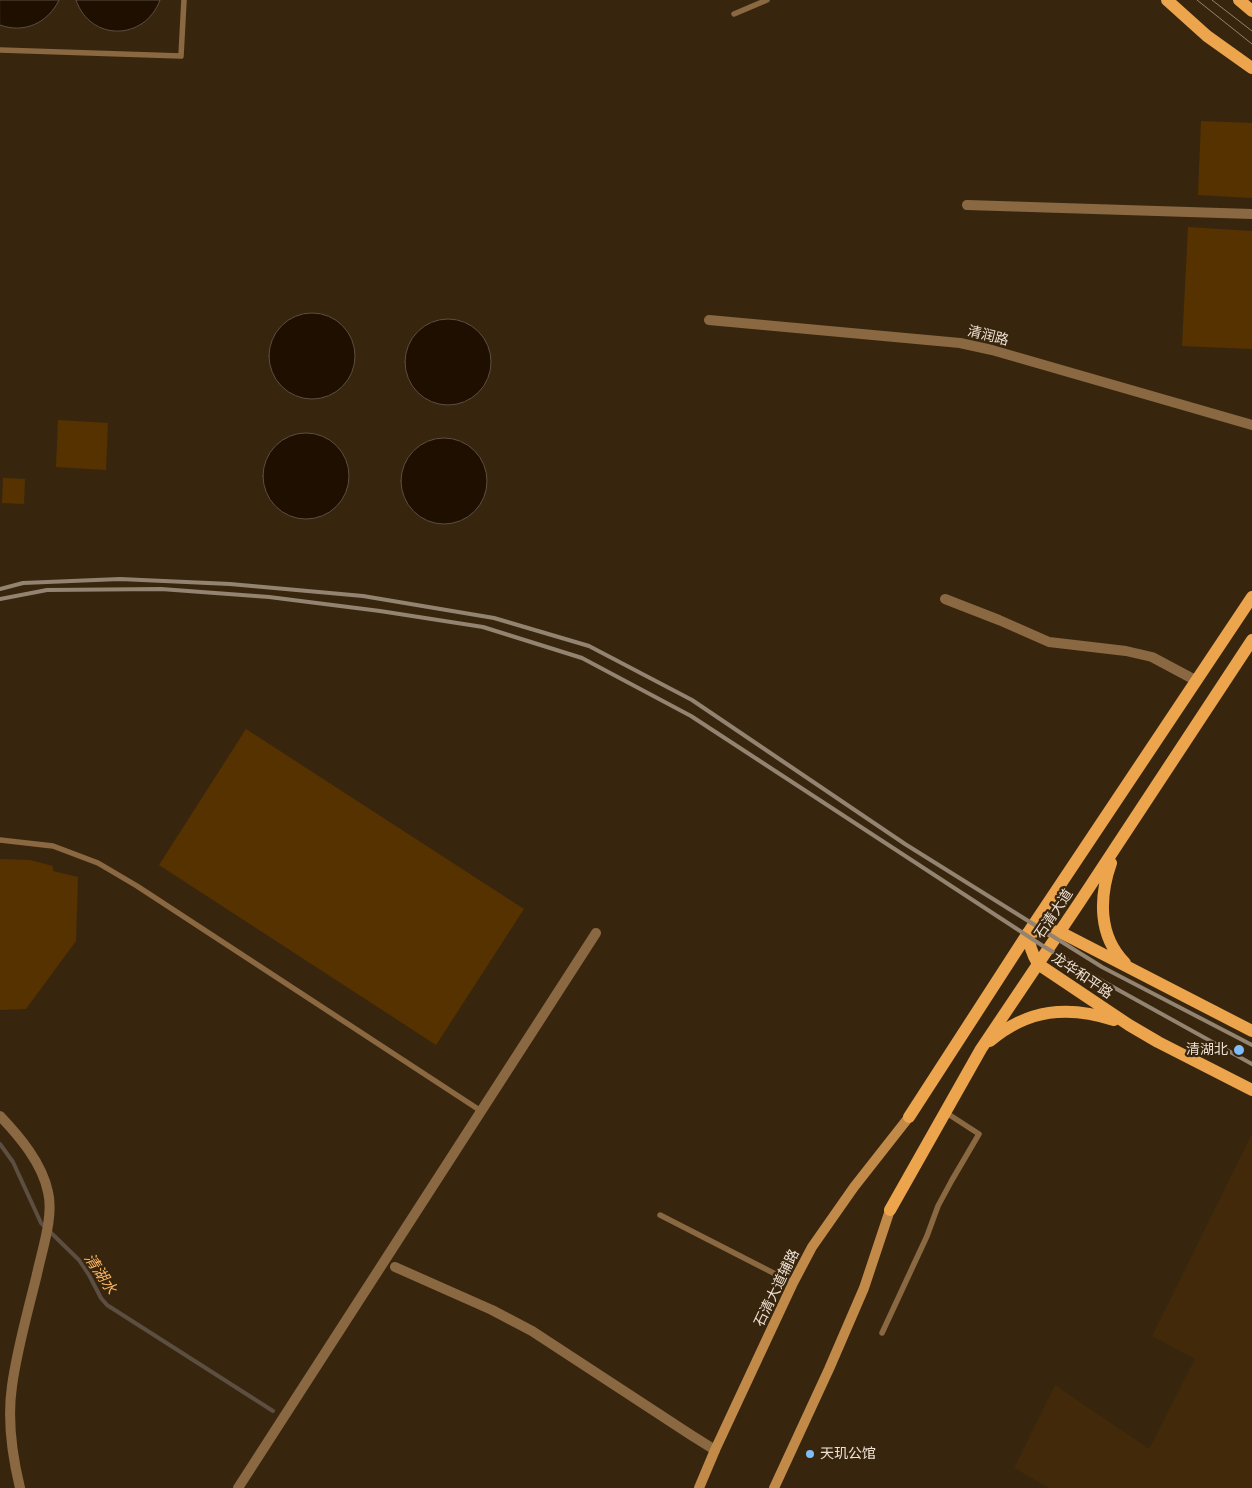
<!DOCTYPE html>
<html>
<head>
<meta charset="utf-8">
<style>
  body { margin:0 }
  canvas { display:block; background:#38250d }
</style>
</head>
<body>
<canvas width="1252" height="1488"></canvas>
<script>
const ctx = document.querySelector('canvas').getContext('2d');
ctx.lineJoin = 'round';
function fillPath(path, color) {
  ctx.fillStyle = color;
  ctx.fill(path, 'evenodd');
}
function strokePath(path, color, width, dash) {
  ctx.strokeStyle = color;
  ctx.lineWidth = width;
  ctx.lineCap = dash ? 'butt' : 'round';
  ctx.setLineDash(dash || []);
  ctx.stroke(path);
}
function label(font, color, halo, rows, align = 'center') {
  ctx.font = font + ' Literata,"Noto Sans SC",serif';
  ctx.lineWidth = 4.5;
  ctx.setLineDash([]);
  ctx.textBaseline = 'middle';
  ctx.strokeStyle = halo;
  ctx.fillStyle = color;
  for (const [text, x, y, turn = 0] of rows) {
    ctx.save();
    ctx.translate(x, y);
    ctx.rotate((+turn || 0) * Math.PI / 180);
    ctx.textAlign = isNaN(turn) ? turn : align;
    if (halo) ctx.strokeText(text, 0, 0);
    ctx.fillText(text, 0, 0);
    ctx.restore();
  }
}
fillPath(new Path2D(`
  M1252 1134V1488H1049L1014 1468 1055 1385 1149 1449 1195 1359 1152 1336Z`), '#41290a');
const water = new Path2D(`
  M0 0H59C48 23 24 34 0 25Z
  M76 0H160C145 41 90 42 76 0Z
  M269 356a43 43 0 1 1 86 0a43 43 0 1 1-86 0Z
  M405 362a43 43 0 1 1 86 0a43 43 0 1 1-86 0Z
  M263 476a43 43 0 1 1 86 0a43 43 0 1 1-86 0Z
  M401 481a43 43 0 1 1 86 0a43 43 0 1 1-86 0Z`);
fillPath(water, '#1e0f01');
strokePath(water, '#5c4e40', 1);
strokePath(new Path2D(`
  M0 1144 13 1162 41 1223 79 1260 89 1275 101 1298 107 1305 273 1411`), '#5c4e40', 4);
fillPath(new Path2D(`
  M1201 121 1252 123V198L1198 195Z
  M1188 227 1252 231V349L1182 346Z
  M58 420 108 423 106 470 56 467Z
  M3 478 25 479 24 504 2 503Z
  M246 729 524 909 436 1045 159 865Z
  M0 859 30 860 53 866V871L78 877 76 941 26 1009 0 1010Z`), '#553200');
strokePath(new Path2D(`
  M734 14 767 0
  M0 50 181 56 184 0
  M0 840 53 846 98 863 137 886 481 1111
  M660 1215 793 1283
  M882 1333 927 1236 938 1206 952 1180 979 1134 945 1112`), '#8a6841', 5.5);
strokePath(new Path2D(`
  M967 205 1252 214
  M709 320 960 343 992 350 1252 425
  M945 599 999 620 1049 642 1126 651 1152 657 1197 681
  M0 1116C20 1137 42 1163 48 1192 54 1216 42 1250 37 1274 28 1311 17 1349 12 1386 7 1420 12 1455 20 1488
  M395 1267 492 1310 532 1331 691 1435 715 1450
  M238 1488 596 933`), '#8a6841', 10);
strokePath(new Path2D(`
  M699 1488 715 1450 793 1283 812 1247 854 1187 909 1117
  M774 1488 829 1369 864 1288 890 1210`), '#c28a49', 10);
strokePath(new Path2D(`
  M1167 0 1207 36 1252 68
  M1239 0 1252 11
  M1111 863C1099 897 1098 936 1125 963
  M1252 1031 1060 932C1048 930 1039 930 1028 933 1029 945 1032 954 1038 964L1129 1025 1158 1042 1252 1090
  M990 1041C1028 1009 1068 1005 1114 1020
  M909 1117 1028 933 1252 597
  M890 1210 981 1049 1079 903 1252 640`), '#eca54d', 12);
strokePath(new Path2D(`
  M1197 0 1252 44
  M1212 0 1252 31`), '#938371', 1);
strokePath(new Path2D(`
  M0 589 23 583 120 579 230 584 363 596 494 618 589 646 692 700 905 844 1102 967 1252 1045
  M0 599 47 590 161 589 269 597 380 611 483 627 582 658 691 716 1043 946 1104 982 1252 1064`), '#938371', 4);
for (const [x, y, r, color] of [
  [1239,1050,6,"#7fbdfa"],
  [810,1454,5,"#7fbdfa"]
]) {
  const dot = new Path2D();
  dot.arc(x, y, r, 0, 2 * Math.PI);
  ctx.fillStyle = color;
  ctx.fill(dot);
  strokePath(dot, '#38250d', 2);
}
label('14px', '#eee1d4', '#38250d', [
  ["清润路",988,336,14],
  ["石清大道",1054,914,-56],
  ["龙华和平路",1082,976,34],
  ["石清大道辅路",777,1288,-64]
]);
label('14px', '#eee1d4', '#38250d', [
  ["清湖北",1228,1050],
  ["天玑公馆",820,1454,"left"]
], 'right');
label('italic 15px', '#fcb765', '#38250d', [
  ["清湖水",100,1274,56]
]);
</script>
</body>
</html>
